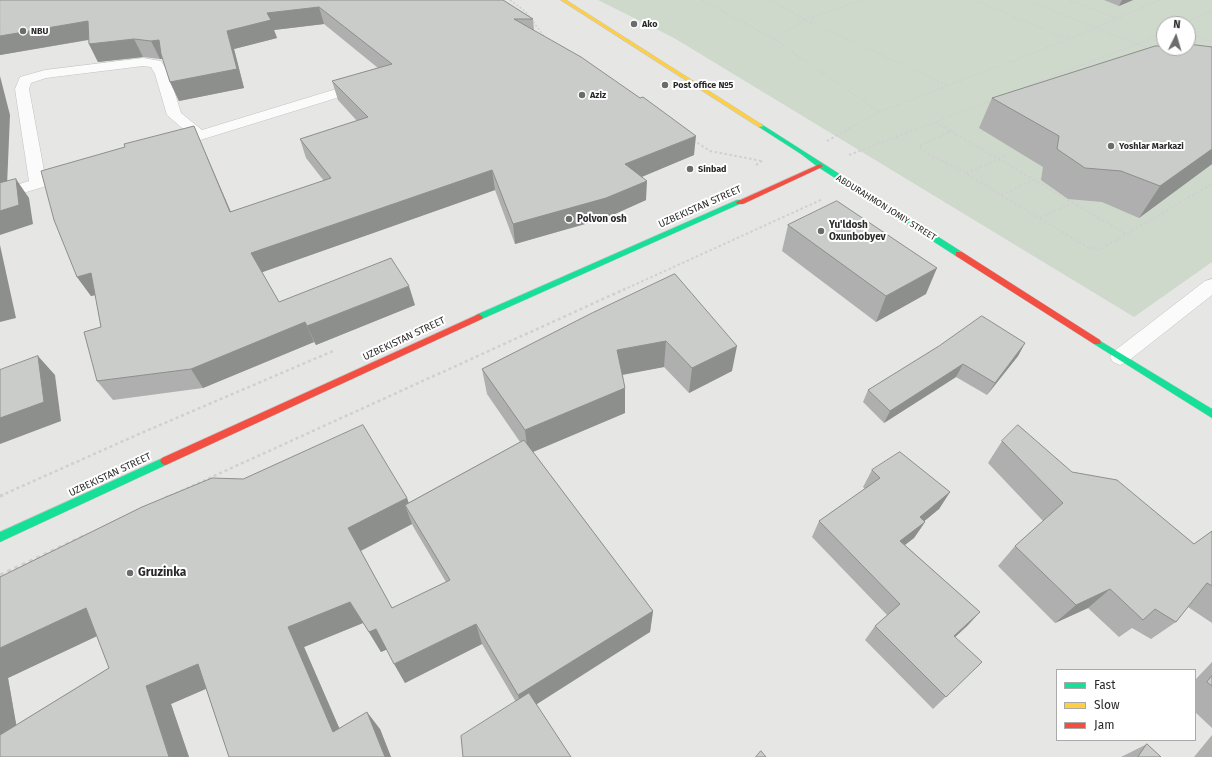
<!DOCTYPE html>
<html>
<head>
<meta charset="utf-8">
<style>
  body { margin:0 }
  #map { position:relative; width:1212px; height:757px; overflow:hidden; background:#e6e7e5; font-family:"Fira Sans",sans-serif }
  canvas { display:block }
  .legend { position:absolute; left:1056px; top:669px; width:140px; height:72px; box-sizing:border-box; background:#fff; border:1px solid #a9aaa9; margin:0; padding:5px 7px; list-style:none; font-size:12px; color:#292a29 }
  .legend li { display:flex; align-items:center; gap:8px; height:20px }
  .legend b { width:20px; border:1px solid #a9aaa9 }
  .north { position:absolute; left:1156px; top:16px; width:40px; height:40px; box-sizing:border-box; background:#fff; border:1px solid #a9aaa9; border-radius:50%; rotate:5deg; font-size:11px; font-weight:700; line-height:16px; text-align:center; color:#292a29 }
  .north::after { content:''; display:block; margin:auto; width:14px; height:18px; background:#6b6c6b; clip-path:polygon(50% 0,100% 100%,50% 72%,0 100%) }
</style>
</head>
<body>
<div id="map">
<canvas width="1212" height="757"></canvas>
<ul class="legend">
<li><b style="height:5px;background:#16e098"></b>Fast</li>
<li><b style="height:5px;background:#ffcf43"></b>Slow</li>
<li><b style="height:5px;background:#f24e42"></b>Jam</li>
</ul>
<div class="north">N</div>
</div>
<script>
const ctx = document.querySelector('canvas').getContext('2d');
ctx.lineJoin = 'round';
function fillPath(path, color) {
  ctx.fillStyle = color;
  ctx.fill(path, 'evenodd');
}
function strokePath(path, color, width, dash) {
  ctx.strokeStyle = color;
  ctx.lineWidth = width;
  ctx.lineCap = dash ? 'butt' : 'round';
  ctx.setLineDash(dash || []);
  ctx.stroke(path);
}
function label(font, color, halo, rows, align = 'center') {
  ctx.font = font + ' "Fira Sans",sans-serif';
  ctx.lineWidth = 4;
  ctx.setLineDash([]);
  ctx.textBaseline = 'middle';
  ctx.strokeStyle = halo;
  ctx.fillStyle = color;
  for (const [text, x, y, turn = 0] of rows) {
    ctx.save();
    ctx.translate(x, y);
    ctx.rotate((+turn || 0) * Math.PI / 180);
    ctx.textAlign = isNaN(turn) ? turn : align;
    if (halo) ctx.strokeText(text, 0, 0);
    ctx.fillText(text, 0, 0);
    ctx.restore();
  }
}
fillPath(new Path2D(`
  M598 0H1212V262L1134 317 674 38ZM1164 24H1188V48H1164Z`), '#ced9cc');
const lane = new Path2D(`
  M143 58 161 61 169 74 181 113 202 130 346 86 351 85 356 86 358 89 356 92 171 149 166 147 163 144 166 141 189 134 167 115 155 74 151 67 143 66 46 78 31 83 29 89 45 176 70 169 76 171 78 174 76 177 0 200V190L29 181 15 89 20 77 45 70Z
  M1212 279V295L1127 362 1120 365 1113 362 1110 357 1113 352 1205 281Z`);
const fast = new Path2D(`
  M761 124 962 252V256H956L818 167 801 154 759 127V125Z
  M737 200H743L744 202 482 319H476L475 317 476 315Z
  M1097 339 1212 409V418L1094 344 1093 342 1094 340Z
  M165 457 168 458 170 461 168 464 0 542V532Z`);
const slow = new Path2D(`
  M561 0H566L764 126 759 127Z`);
const jam = new Path2D(`
  M820 164 823 166 822 167 743 204H737L736 202Z
  M956 252H962L1100 340 1101 342 1100 344H1094L956 256Z
  M479 314 483 317 482 319 168 464 165 465 162 464 160 461 162 458Z`);
strokePath(lane, '#c0c2c0', 1);
strokePath(fast, '#c0c2c0', 1);
strokePath(slow, '#c0c2c0', 1);
strokePath(jam, '#c0c2c0', 1);
strokePath(new Path2D(`
  M510 0 526 12 546 39
  M702 0 774 39 879 112
  M772 0 805 20 947 85
  M973 0 1069 39
  M1070 0 1116 18
  M1183 24 1212 10
  M1188 33 1212 42
  M774 39 805 20 862 0
  M1150 49 1137 44 1164 33
  M1020 89 1137 44 1027 0
  M936 122 946 128
  M850 128 879 112 1069 39 1160 0
  M920 128 993 100`), '#d0d0cf', 1.5, [2, 2]);
strokePath(new Path2D(`
  M944 127 951 131 919 146 923 151 965 173 1087 247 1099 250 1212 184
  M951 131 1126 234
  M693 140 710 151 762 161
  M827 141 852 127
  M849 155 922 127
  M756 165 762 161
  M966 173 1008 155
  M1001 195 1033 180
  M1040 218 1072 203
  M623 290 823 199`), '#d0d0cf', 2, [2.5, 2.5]);
strokePath(new Path2D(`
  M0 496 139 434 333 351
  M170 496 625 289`), '#d0d0cf', 2.5, [3, 3]);
strokePath(new Path2D(`
  M0 496 3 495
  M165 498 172 495
  M0 575 88 534`), '#d0d0cf', 3, [4, 4]);
fillPath(lane, '#fbfbfb');
fillPath(fast, '#16e098');
fillPath(slow, '#ffcf43');
fillPath(jam, '#f24e42');
fillPath(new Path2D(`
  M0 0H503L533 19 534 30 694 155 641 177 646 200 606 218 515 244 495 190 262 272 279 302 415 305 316 345 314 342 203 388 113 400 97 381 101 327 95 295 91 296 77 277 125 147 194 126 231 212 324 181 306 158 300 139 357 121 338 100 332 81 378 68 324 24 274 30 277 38 234 49 244 88 179 101 170 82 163 59H160L143 57 98 62 89 44V40L0 55Z
  M1104 0H1133L1119 6Z
  M1212 47V164L1139 218 1102 202 1068 199 1041 180 1043 167 979 128 992 98Z
  M788 225 926 294 876 322 782 251Z
  M675 274 732 371 689 393 664 367 623 374 625 413 533 452 653 611 650 632 516 702 482 644 405 683 387 649 381 652 363 623 304 647 339 728 380 729 391 757H229L206 689 171 704 189 757H0V577L407 498 408 503 520 442 487 394 482 369ZM412 524 414 528 446 582 392 608 361 551ZM97 636 109 668 16 725 8 678Z
  M1025 343 1018 356 987 395 956 377 884 423 863 402 868 390Z
  M1002 441 1072 472 1194 544 1212 531V623L1188 607 1176 622 1151 639 1132 628 1119 637 1088 608 1055 623 998 566 1015 546 1043 521 988 463Z
  M872 470 950 492 939 509 924 521 925 522 914 538 905 545 980 612 967 626 955 637 982 662 933 709 865 640 875 626 887 615 812 537 819 521 865 489 863 487Z
  M1212 662V728L1195 712V680Z
  M1212 735V757H1194Z
  M1147 744 1161 757H1121Z`), '#aeafae');
fillPath(new Path2D(`
  M1122 0H1133L1119 6Z
  M319 7 324 24 274 30 277 38 234 49 244 88 179 101 170 82 227 31 267 13Z
  M88 21 98 38 0 55V36Z
  M134 39 143 57 98 62 89 44Z
  M159 40 167 58 160 59 151 41Z
  M0 76 10 115 7 186 0 189Z
  M194 126 202 145 239 231 230 212Z
  M696 136 694 155 625 184V164Z
  M1212 149V164L1139 218 1160 186Z
  M492 170 495 190 260 273 251 253Z
  M16 179 29 198 33 224 0 235V211Z
  M647 181 646 200 606 218 515 244 513 224Z
  M0 245 16 318 0 322Z
  M937 268 926 294 876 322 886 296Z
  M91 273 105 293 91 296 77 277Z
  M409 286 415 305 316 345 307 326Z
  M305 322 314 342 203 388 191 369Z
  M666 341 664 367 617 376V350Z
  M1025 343 1018 356 987 395 995 383Z
  M737 346 732 371 689 393 692 368Z
  M38 356 55 375 61 421 0 444V418Z
  M963 364 956 377 884 423 890 411Z
  M625 388V413L528 454 525 430Z
  M950 492 939 509 910 533 925 522 914 538 890 556 900 541 920 517Z
  M407 498 416 522 405 505 412 524 360 551 348 528Z
  M1110 589 1088 608 1055 623 1076 605Z
  M350 602 363 623 304 647 348 748 333 732 288 627Z
  M86 608 112 629 8 678 22 757 0 748V648Z
  M653 611 650 632 523 713 518 695Z
  M980 612 967 626 941 650 954 636Z
  M476 624 482 644 405 683 394 664Z
  M376 629 388 649 381 652 369 632Z
  M198 664 219 683 171 704 189 757H169L146 686Z
  M367 712 380 729 391 757H385Z`), '#8d8f8d');
const building = new Path2D(`
  M0 0H503L533 19H514L581 57 640 98 643 97 696 136 625 164 647 181 606 198 513 224 492 170 251 253 279 302 391 258 409 286 307 326 305 322 191 369 97 381 84 332 101 327 91 273 77 277 54 220 41 171 125 147 124 144 194 126 230 212 331 178 300 139 368 117 332 81 392 64 319 7 267 13 271 20 227 31 237 69 170 82 161 54 159 40 151 41 134 39 89 44 88 21 0 36Z
  M1188 44 1212 47V149L1160 186 1121 171 1085 168 1057 149 1059 136 992 98 1155 46H1164V48H1188Z
  M16 179 19 205 0 211V183Z
  M837 201 937 268 886 296 788 225Z
  M675 274 737 346 692 368 666 341 617 350 625 388 525 430 482 369 592 313Z
  M982 316 1025 343 995 383 963 364 890 411 868 390 939 346Z
  M38 356 44 402 0 418V370Z
  M363 425 407 498 348 528 392 608 450 580 405 505 524 440 653 611 518 695 476 624 394 664 376 629 369 632 350 602 288 627 333 732 367 712 385 757H229L198 664 146 686 169 757H0V735L109 668 86 608 0 648V577L142 507 212 478 243 479Z
  M1018 425 1072 472 1117 480 1194 544 1212 531V586L1207 583 1176 622 1155 609 1143 620 1110 589 1076 605 1015 546 1063 503 1002 441Z
  M900 452 950 492 920 517 925 522 900 541 980 612 954 636 982 662 946 697 875 626 900 604 819 521 880 478 872 470Z
  M1212 676V686L1207 682Z
  M529 693 571 757H463L461 736Z
  M1147 744 1161 757H1138Z
  M761 751 766 757H756Z`);
fillPath(building, '#caccca');
strokePath(building, '#8d8f8d', 1);
for (const [x, y, r, color] of [
  [634,24,4,"#6b6c6b"],
  [23,31,4,"#6b6c6b"],
  [665,85,4,"#6b6c6b"],
  [582,95,4,"#6b6c6b"],
  [1111,146,4,"#6b6c6b"],
  [690,169,4,"#6b6c6b"],
  [569,219,4,"#6b6c6b"],
  [821,231,4,"#6b6c6b"],
  [130,573,4,"#6b6c6b"]
]) {
  const dot = new Path2D();
  dot.arc(x, y, r, 0, 2 * Math.PI);
  ctx.fillStyle = color;
  ctx.fill(dot);
  strokePath(dot, '#fff', 1.5);
}
label('bold 9px', '#292a29', '#fff', [
  ["Ako",642,24],
  ["NBU",31,31],
  ["Post office №5",673,85],
  ["Aziz",590,95],
  ["Yoshlar Markazi",1119,146],
  ["Sinbad",698,169]
], 'left');
label('9px', '#292a29', '#fff', [
  ["ABDURAHMON JOMIY STREET",886,208,32]
]);
label('10px', '#292a29', '#fff', [
  ["UZBEKISTAN STREET",700,207,-24],
  ["UZBEKISTAN STREET",404,339,-25],
  ["UZBEKISTAN STREET",110,475,-25]
]);
label('bold 10px', '#292a29', '#fff', [
  ["Polvon osh",577,219],
  ["Yu'ldosh",829,225],
  ["Oxunbobyev",829,237]
], 'left');
label('bold 12px', '#292a29', '#fff', [
  ["Gruzinka",138,573]
], 'left');
</script>
</body>
</html>
